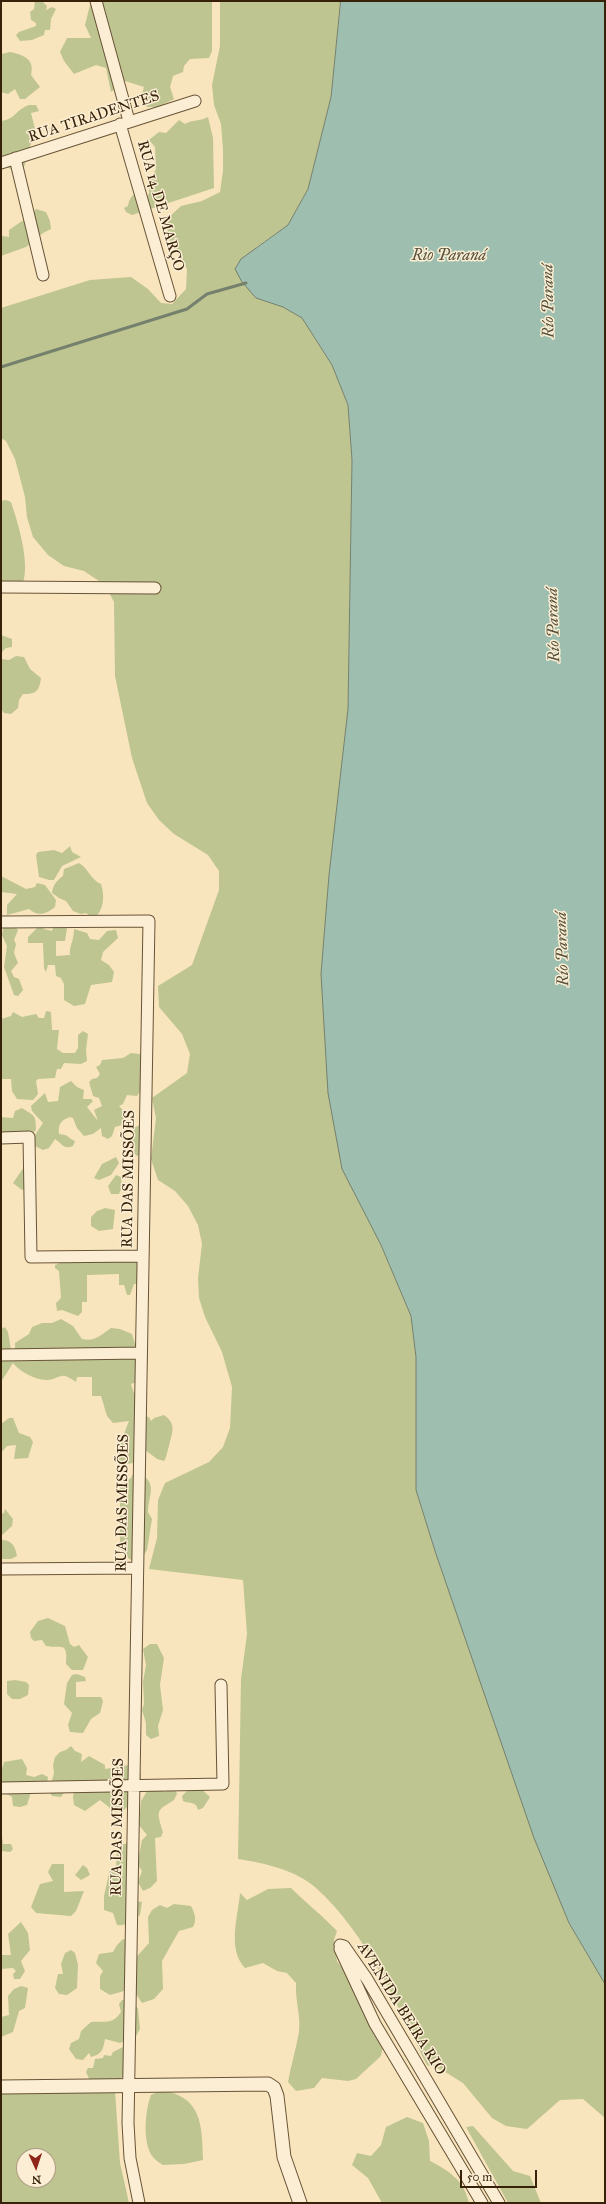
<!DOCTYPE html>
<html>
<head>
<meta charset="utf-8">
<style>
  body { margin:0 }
  #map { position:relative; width:606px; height:2204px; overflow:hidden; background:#f9e5bd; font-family:"IM FELL Great Primer",serif }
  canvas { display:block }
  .frame { position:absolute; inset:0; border:2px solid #372209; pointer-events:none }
  .north { position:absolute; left:16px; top:2148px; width:40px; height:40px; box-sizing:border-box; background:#fbeed4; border:1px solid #ad9c83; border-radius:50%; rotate:177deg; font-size:11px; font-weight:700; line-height:16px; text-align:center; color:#372209 }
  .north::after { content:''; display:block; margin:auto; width:14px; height:18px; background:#8f2418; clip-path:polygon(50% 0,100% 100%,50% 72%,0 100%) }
  .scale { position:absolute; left:460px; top:2170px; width:77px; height:18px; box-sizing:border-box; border:2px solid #372209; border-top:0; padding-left:5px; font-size:12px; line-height:14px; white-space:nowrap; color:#372209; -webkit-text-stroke:3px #fbeed4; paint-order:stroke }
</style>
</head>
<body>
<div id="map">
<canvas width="606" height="2204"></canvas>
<div class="frame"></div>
<div class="north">N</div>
<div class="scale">50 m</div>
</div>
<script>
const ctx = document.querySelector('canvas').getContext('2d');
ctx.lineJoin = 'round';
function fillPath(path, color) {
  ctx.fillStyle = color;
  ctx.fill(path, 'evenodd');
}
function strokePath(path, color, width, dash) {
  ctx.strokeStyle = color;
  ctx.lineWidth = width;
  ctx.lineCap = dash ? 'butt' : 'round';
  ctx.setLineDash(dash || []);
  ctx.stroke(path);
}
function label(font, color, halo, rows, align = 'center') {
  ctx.font = font + ' "IM FELL Great Primer",serif';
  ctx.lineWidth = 3;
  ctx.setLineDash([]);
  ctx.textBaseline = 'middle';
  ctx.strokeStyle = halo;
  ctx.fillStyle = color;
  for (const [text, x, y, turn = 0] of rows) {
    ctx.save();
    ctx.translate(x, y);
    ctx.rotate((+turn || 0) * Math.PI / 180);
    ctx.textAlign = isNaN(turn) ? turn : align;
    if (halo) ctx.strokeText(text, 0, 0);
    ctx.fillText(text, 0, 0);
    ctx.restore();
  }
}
fillPath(new Path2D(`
  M35 1H42L47 6 46 10 52 7 56 9 51 19 50 30H45L44 35 32 40 20 41 16 35 19 32 36 26V23L31 20 30 12 34 9Z
  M91 1H212V51L209 58 190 59 184 66 183 72 173 76 170 87 174 99 158 107H147L141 98 144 87 125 81 111 92 106 68 96 65 74 74 64 61 60 52 67 38H91L85 25Z
  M220 1H341L331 97 308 189 288 225 254 249 256 298 283 307 302 318 332 365 348 405 352 460 348 709 329 875 321 974 381 1245 411 1316 416 1357V1490L436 1554 498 1731 569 1923 605 1984V2118L583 2099 560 2100 527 2129 506 2126 492 2118 463 2083 442 2070 427 2065C396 2004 368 1935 316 1888 296 1870 264 1863 238 1859L241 1679 247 1634 243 1580 149 1569 157 1538 158 1500 165 1483 209 1462 223 1447 230 1428 232 1387 222 1352 205 1317 199 1298 198 1278 202 1244 198 1225 188 1206 175 1191 158 1180 151 1159 156 1118 152 1098 187 1073 190 1054 182 1034 159 1007 158 986 192 965 219 890V871L208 855 174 834 159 820 147 803 132 758 115 676 114 602 105 585 84 571 64 566 48 555 33 537 27 517 25 497 15 459 6 441 1 438V308L90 280 131 277 148 289 161 303 172 304 186 289 187 269 169 239 166 220 181 206 202 201 220 192 223 171V150L221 124 214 105 212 85 220 46Z
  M10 52C24 55 35 59 31 75L40 87 25 99H20L15 89 8 94 1 92V54Z
  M29 105H36L39 111 31 113 36 133C30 142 28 156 24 167L12 170 1 163V121C16 119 15 110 29 105Z
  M208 117 213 138 214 188 132 215 126 212 124 208 128 206C129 200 131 196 137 192L146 199 149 193V181L156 169 155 147 149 140 159 132 166 133 179 120 185 124C193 119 199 122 208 117Z
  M36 209 46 212 50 221 51 229 43 233 26 247 1 256V233L2 236 9 237V230L22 221 28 220Z
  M6 500 11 502C18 523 30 562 23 583L1 585V501Z
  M1 635 12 639V647L6 648 1 653Z
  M16 656 24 657 30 669 41 678C39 692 36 694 23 694L19 700 18 708 11 714 4 713 1 709V659L9 660Z
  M70 846 72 852 81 857 62 866 54 880H49L39 877 36 855 38 852 54 850 62 853Z
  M79 863C88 868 91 880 101 884 105 897 104 909 94 919L86 913 81 914 73 911 66 901 59 898 52 893C53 885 56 881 63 876L64 869Z
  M1 876 26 889 35 887 37 883 45 885 56 900 55 907C46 914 39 917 29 909L7 915V905L17 894 1 892Z
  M7 924 14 926 18 930 14 940 16 944 14 953 18 963 11 971 14 977 19 979 23 990 18 996 14 995 4 967 7 946 2 935 3 929Z
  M40 925 44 929 52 931 54 925 67 928 65 941H56V956L70 955C69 946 74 941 74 929L87 933 90 939 99 940 107 931 116 930 118 938 103 952 101 960 109 965 114 972 112 982 91 985 85 1004 74 1006 64 1000V984L61 978 56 976 55 965H48L46 972 44 968 43 943H28V937Z
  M46 1011 51 1012 52 1030H59L57 1049 63 1053H75L78 1048V1035L83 1031 88 1034 86 1050 87 1061 81 1064 64 1063 61 1069H57L55 1078 38 1079 36 1081 38 1094 33 1100 17 1099 12 1091 11 1079H1V1019L11 1016 13 1012 22 1017 36 1014 39 1018H44Z
  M131 1053 140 1054 141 1057V1090L137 1096 127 1095 123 1104 119 1106 128 1115 122 1125 115 1127 112 1136 108 1139 102 1136 101 1128 93 1134 84 1136 77 1128 73 1118 70 1117C61 1120 58 1124 59 1134 70 1135 66 1137 75 1141L73 1146C63 1150 63 1144 55 1139L49 1148 43 1150 33 1145 35 1135 43 1123 32 1111 31 1106 45 1093 48 1102 58 1101 60 1087 71 1081 77 1087 84 1090 83 1099H91L93 1101 87 1107 98 1121 94 1110 102 1106 99 1098 93 1096 89 1082 92 1079 97 1078 100 1074 96 1067 100 1065 102 1060 123 1058Z
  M22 1108C34 1116 36 1114 36 1130L32 1134H1V1117L13 1118 15 1111Z
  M143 1124 142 1154 137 1156 134 1153 135 1146 128 1145V1141L133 1137V1128Z
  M116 1157 119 1163 111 1175 99 1180 94 1178 102 1164Z
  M24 1167 27 1187 22 1190 13 1183Z
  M116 1175 121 1177 122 1187 119 1194H111L108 1186Z
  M105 1208 115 1210 113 1229 99 1231 91 1226V1217L97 1211Z
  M140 1250V1284H134L130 1295H127L124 1285H119V1274L87 1275V1302H82V1312L78 1316 62 1310 57 1311 56 1303 61 1298 59 1271 55 1268V1265L62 1262 119 1258Z
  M61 1319 73 1326 82 1339C95 1342 101 1335 111 1328L120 1329 132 1334 135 1344 147 1352 148 1357 140 1381 131 1384C134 1395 140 1404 140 1416L149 1417 151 1421 154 1418 164 1415C177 1424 172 1433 169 1446 167 1452 167 1456 164 1461L157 1459 144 1449 135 1463 124 1464 117 1461V1452L129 1421 113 1423 107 1416 101 1396H92V1377H77L76 1382C73 1380 69 1377 65 1376 60 1375 57 1378 53 1379 40 1383 21 1373 13 1363L1 1382V1329L5 1327 8 1332 13 1362 15 1354V1343L29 1334 32 1327 42 1323H52Z
  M9 1418H13L19 1433 30 1437 33 1442 28 1458 14 1459 16 1445 7 1446 1 1453V1424Z
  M135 1470C159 1483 149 1491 148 1512L152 1519 147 1550 143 1556 133 1561 128 1558 120 1548V1485L131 1478Z
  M5 1509 13 1519 12 1526 1 1536V1514L4 1513Z
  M1 1540C12 1540 15 1546 17 1556L11 1559H1Z
  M48 1618 65 1626 70 1644 74 1647 79 1645 88 1657 83 1670H72L66 1664C68 1640 61 1649 46 1646L42 1640 34 1641 31 1638 30 1632 38 1621Z
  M150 1644H157L164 1658 160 1685 163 1710 158 1726 159 1736 151 1739 146 1735V1723L142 1710 144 1704 143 1682 146 1665 143 1649Z
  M77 1674 85 1677 86 1681 76 1682V1697H101L103 1701 100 1713 91 1719 83 1733 70 1732 68 1725 72 1713 64 1704 67 1683 72 1675Z
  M15 1680 26 1682 29 1685 28 1695 20 1699H12L7 1694V1681Z
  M71 1746 75 1751 82 1754 81 1762 89 1756 105 1765V1769L129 1765 131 1769 141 1774 140 1794 123 1811 115 1812 100 1800 85 1811 74 1805 73 1797 74 1792 65 1791 61 1797 52 1796 49 1791 54 1773 53 1765 55 1757 60 1752 66 1750Z
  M22 1759 27 1768 26 1775 34 1777 42 1774 48 1777 47 1784 31 1792 27 1805 20 1807 13 1806 12 1797 1 1791V1772L4 1762Z
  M163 1785 164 1792 175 1789 177 1794 174 1800C156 1811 156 1810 163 1832L161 1837 155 1838 157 1881 150 1888 143 1891 138 1882 142 1871 138 1865 135 1874 134 1901 142 1902 140 1915C132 1920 127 1927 117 1925L113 1913 104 1910V1896L110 1869H116L117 1849 123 1844 133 1843 139 1856 142 1840 147 1835 139 1825 141 1801 149 1788Z
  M191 1787H199L210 1797 203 1808 198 1810C196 1801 190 1804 183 1801L182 1796Z
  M1 1830 3 1844H11L13 1849 10 1852 1 1851Z
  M52 1864H64V1892L84 1891 76 1911 71 1916 36 1913 31 1907 40 1884 53 1881 48 1872Z
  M83 1865 87 1868 90 1875 81 1880 75 1875Z
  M291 1888C306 1903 322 1915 337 1931L334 1940 337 1961 349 1977 383 2047 381 2056 356 2079 348 2081 322 2078 314 2088 296 2091 288 2082C291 2065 296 2049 299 2032 301 2016 295 2000 296 1983L287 1973 277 1971 263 1963 245 1968C227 1949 238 1917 240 1893L247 1900 268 1889Z
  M174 1904 191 1906C195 1913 197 1920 193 1927L179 1931 162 1961 163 1989 154 1999 142 2003 132 1988 126 1973 124 1991 110 1995 100 1989V1976L103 1971 96 1963 99 1954 113 1952 117 1945 123 1939 128 1940 132 1962 149 1943 148 1917 152 1910 160 1905 167 1908Z
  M21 1922 28 1933 30 1950 21 1961 25 1971 20 1979H14L13 1974 16 1971 13 1968 1 1969V1955H11L8 1934Z
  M71 1950 75 1953 78 1965 77 1988 67 1995 59 1994 55 1988 58 1974H63L61 1964 65 1953Z
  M21 1986 28 1988 25 2008 19 2011 13 2032 1 2037V2017L9 2015 8 1996 14 1989Z
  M131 1999 138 2009 140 2029 136 2036 120 2043 105 2039C103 2050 102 2054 91 2057L89 2053 83 2060 76 2059 69 2049 71 2043 79 2039 81 2031 91 2022C105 2021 113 2025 121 2012L119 2004 122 2000Z
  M125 2046C127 2082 128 2080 91 2083L86 2072 88 2068H93L95 2059 103 2058 104 2055 111 2056 113 2052Z
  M161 2090C202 2097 202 2124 203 2160L184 2164 163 2165C160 2163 155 2160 153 2157 142 2143 145 2111 151 2095Z
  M115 2091 120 2163 129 2203H1V2093ZM24 2156H48V2180H24Z
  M407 2117 423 2123 429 2141 430 2161C449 2171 464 2180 469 2203H382L368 2178 352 2165 357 2153 371 2156 381 2145 386 2127Z
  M473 2126 513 2171 530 2176 541 2203H508L466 2127Z`), '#bec591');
const water = new Path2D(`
  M341 1H605V1984L569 1923 534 1838 436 1554 416 1490V1357L411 1316 381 1245 342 1169 328 1093 321 974 329 875 348 709 352 460 348 405 332 365 302 318 283 307 256 298 242 282 235 269 241 259 288 225 308 189 331 97Z`);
fillPath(water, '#9ebfaf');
strokePath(water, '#75806d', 1);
strokePath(new Path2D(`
  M1 367 187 309 207 294 246 283`), '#75806d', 3);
const minor = new Path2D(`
  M96 1 129 121
  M120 124 170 296
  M15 158 43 275
  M1 163 195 101
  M1 587 155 588
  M1 922 149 921 128 2123 130 2158 139 2203
  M1 1138 29 1137 31 1257 143 1256
  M1 1355 141 1353
  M1 1569 137 1568
  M1 1788 223 1784 221 1685
  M340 1945 344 1946 367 1979 499 2203
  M340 1949 375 2024 482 2203`);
const tertiary = new Path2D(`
  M1 2087 268 2084 274 2088 277 2096 284 2157 300 2203`);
strokePath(minor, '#685336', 13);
strokePath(tertiary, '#685336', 15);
strokePath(minor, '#fbeed4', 11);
strokePath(tertiary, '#fbeed4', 13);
label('15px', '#372209', '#fbeed4', [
  ["RUA TIRADENTES",94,117,-18],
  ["RUA 14 DE MARÇO",160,206,74],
  ["RUA DAS MISSÕES",129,1179,-89],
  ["RUA DAS MISSÕES",123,1503,-89],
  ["RUA DAS MISSÕES",118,1827,-89],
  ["AVENIDA BEIRA RIO",401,2009,58]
]);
label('italic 16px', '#56513b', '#fbeed4', [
  ["Rio Paraná",449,256],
  ["Río Paraná",549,301,-91],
  ["Río Paraná",554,625,-92],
  ["Río Paraná",563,949,-92]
]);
</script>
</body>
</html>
